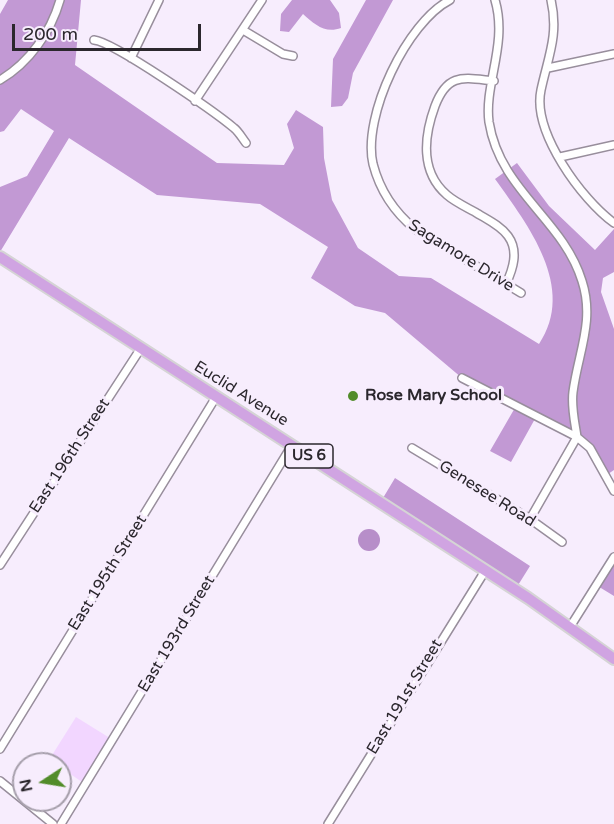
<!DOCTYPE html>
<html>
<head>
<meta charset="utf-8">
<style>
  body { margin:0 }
  #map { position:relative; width:614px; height:824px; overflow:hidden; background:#f7edfd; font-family:"Varela Round",sans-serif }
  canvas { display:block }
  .north { position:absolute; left:12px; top:752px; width:60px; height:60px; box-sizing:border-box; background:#f7edfd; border:2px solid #a59eaa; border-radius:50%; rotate:258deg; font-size:16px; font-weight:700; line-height:24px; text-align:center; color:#2b272d }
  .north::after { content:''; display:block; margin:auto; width:21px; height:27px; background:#528c2a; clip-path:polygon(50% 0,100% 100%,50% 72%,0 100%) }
  .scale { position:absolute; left:12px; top:24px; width:189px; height:27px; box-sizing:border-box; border:3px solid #2b272d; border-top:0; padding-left:8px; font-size:18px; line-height:21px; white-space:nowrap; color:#2b272d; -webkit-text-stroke:4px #f7edfd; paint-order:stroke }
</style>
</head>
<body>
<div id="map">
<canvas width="614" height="824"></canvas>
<div class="north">N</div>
<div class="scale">200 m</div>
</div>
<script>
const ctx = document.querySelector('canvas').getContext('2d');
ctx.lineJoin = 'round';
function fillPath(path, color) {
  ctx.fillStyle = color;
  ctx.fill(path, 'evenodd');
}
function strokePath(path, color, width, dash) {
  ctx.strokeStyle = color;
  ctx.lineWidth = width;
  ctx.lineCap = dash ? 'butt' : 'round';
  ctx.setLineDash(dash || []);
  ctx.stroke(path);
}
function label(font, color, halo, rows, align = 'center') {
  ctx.font = font + ' "Varela Round",sans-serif';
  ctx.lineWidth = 6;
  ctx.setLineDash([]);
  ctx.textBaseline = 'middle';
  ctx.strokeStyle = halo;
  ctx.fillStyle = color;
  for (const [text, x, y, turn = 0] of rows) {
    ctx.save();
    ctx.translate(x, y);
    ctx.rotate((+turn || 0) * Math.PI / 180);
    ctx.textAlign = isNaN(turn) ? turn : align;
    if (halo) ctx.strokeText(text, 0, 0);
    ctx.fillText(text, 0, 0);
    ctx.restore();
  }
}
fillPath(new Path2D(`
  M76 717 113 740 85 784 60 767V764L49 760Z`), '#f2d6ff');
fillPath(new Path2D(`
  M8 0H81L75 65 217 163 284 165 294 148 287 124 296 110 323 127 324 158 332 200 358 248 399 276 431 278 539 344C577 288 528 225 495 179L517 163 549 206 595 250 614 229V272L603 278 601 292 614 329V470L605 476 590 448 536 417 511 462 490 451 516 406 462 378 385 313 355 306 311 278 328 247 260 204 157 195 69 138 0 252V187L27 176 54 131 21 109 4 131 0 132V14Z
  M292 0H330L339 13 341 28C325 34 314 24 303 14L289 32 280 31 281 14Z
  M366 0H393L353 73 348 98 342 106 331 107 333 59Z
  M395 478 530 566 515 590 380 503Z
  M614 557V596L596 585Z`), '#c299d4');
fillPath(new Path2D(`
  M358 540a11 11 0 1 1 22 0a11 11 0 1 1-22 0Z`), '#b78ec9');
const street = new Path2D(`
  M450 0C407 22 362 116 373 164 380 191 393 211 415 229L521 293
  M495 0C508 44 484 84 489 122 500 191 563 219 582 281 595 321 578 353 573 392 571 407 575 423 577 437L590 448 614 491
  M551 0C559 35 548 57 541 90 532 132 582 200 614 223
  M243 30 283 54 293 56
  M94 40C114 42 215 112 234 128 239 132 242 138 246 143
  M131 58 159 0
  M548 68 614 54
  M0 80C29 63 51 32 60 0
  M494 81C464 78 448 72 435 106 424 136 420 172 447 195 455 202 466 207 475 212 486 219 500 225 508 236 519 251 513 269 506 284
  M195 101 262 0
  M560 157 614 145
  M462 378 577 437 530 519
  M412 448 530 519 562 542
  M0 565 141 348
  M570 627 614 557
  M0 749 216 397
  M0 781 53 824
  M61 824 292 445
  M328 824 485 571`);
const primary = new Path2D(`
  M0 257 528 598 614 659`);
strokePath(street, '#988e9c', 10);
strokePath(primary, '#d5d4d5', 14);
strokePath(street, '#fff', 7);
strokePath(primary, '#d0a4e2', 10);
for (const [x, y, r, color] of [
  [353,396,6,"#528c2a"]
]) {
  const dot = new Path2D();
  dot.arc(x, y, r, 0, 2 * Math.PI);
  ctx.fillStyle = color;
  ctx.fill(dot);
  strokePath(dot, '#f7edfd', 2);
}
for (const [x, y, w] of [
  [309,456,48]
]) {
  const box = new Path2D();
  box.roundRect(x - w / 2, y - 12, w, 24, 4.5);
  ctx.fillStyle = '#f7edfd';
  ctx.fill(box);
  strokePath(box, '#2b272d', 1.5);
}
label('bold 15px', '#2b272d', null, [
  ["US 6",309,456]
]);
label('16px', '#2b272d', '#f7edfd', [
  ["Sagamore Drive",461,256,32],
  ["Euclid Avenue",241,394,32],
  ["East 196th Street",70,456,-57],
  ["Genesee Road",487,494,32],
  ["East 195th Street",108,573,-58],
  ["East 193rd Street",177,634,-59],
  ["East 191st Street",405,697,-59]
]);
label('bold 16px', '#2b272d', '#f7edfd', [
  ["Rose Mary School",365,396]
], 'left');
</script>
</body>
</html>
